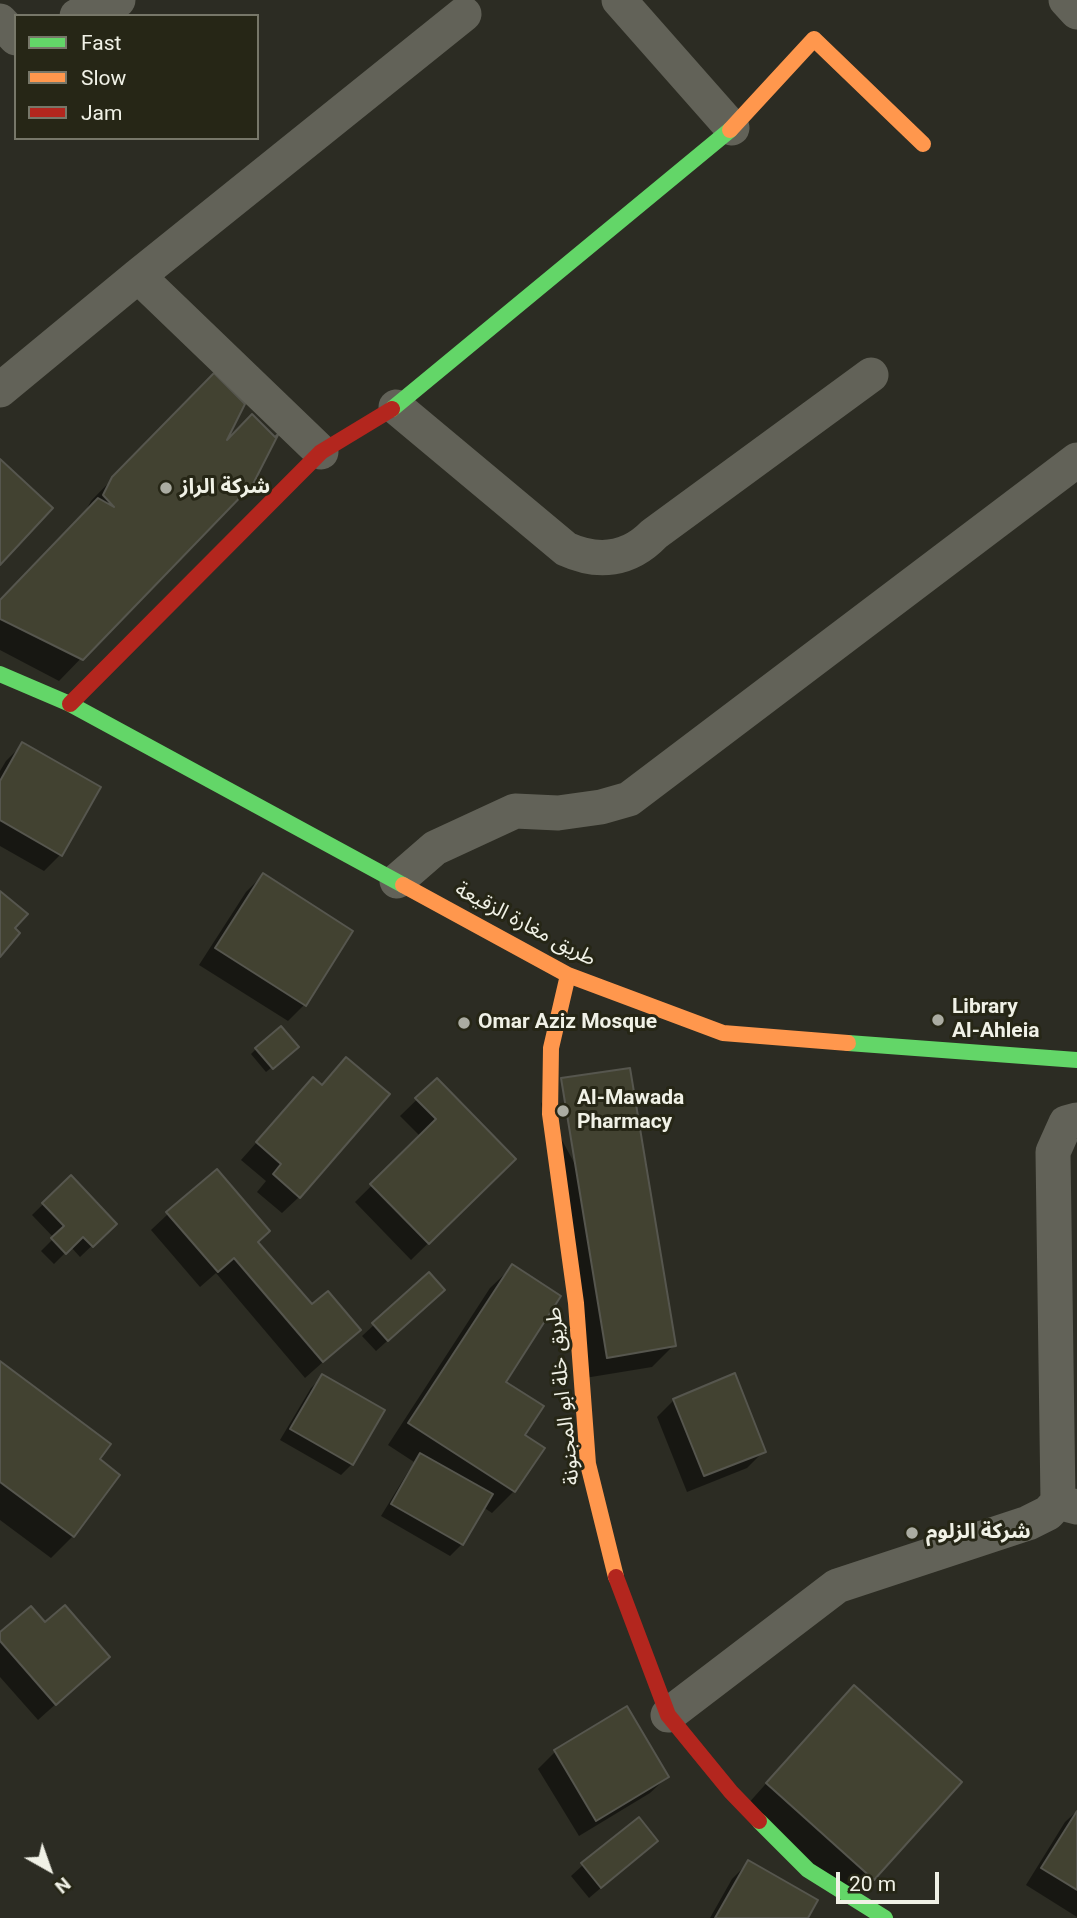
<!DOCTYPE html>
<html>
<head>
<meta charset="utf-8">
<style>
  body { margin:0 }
  #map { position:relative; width:1077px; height:1918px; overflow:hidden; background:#2c2c23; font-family:Roboto,sans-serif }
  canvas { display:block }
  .legend { position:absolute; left:14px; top:14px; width:245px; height:126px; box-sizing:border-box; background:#262616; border:2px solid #777769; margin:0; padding:9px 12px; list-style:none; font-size:21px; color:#f0f1e6 }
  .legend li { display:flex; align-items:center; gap:14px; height:35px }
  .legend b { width:35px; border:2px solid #777769 }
  .north { position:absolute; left:14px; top:1834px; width:70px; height:70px; -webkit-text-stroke:5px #262616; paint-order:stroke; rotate:140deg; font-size:19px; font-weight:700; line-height:28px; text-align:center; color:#f0f1e6 }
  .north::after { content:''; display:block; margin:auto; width:24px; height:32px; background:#f0f1e6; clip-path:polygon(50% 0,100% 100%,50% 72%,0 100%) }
  .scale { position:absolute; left:836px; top:1872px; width:103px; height:32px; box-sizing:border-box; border:4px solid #f0f1e6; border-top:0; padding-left:9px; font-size:21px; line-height:24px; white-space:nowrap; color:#f0f1e6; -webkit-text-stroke:5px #262616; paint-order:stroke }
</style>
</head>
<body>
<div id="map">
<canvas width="1077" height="1918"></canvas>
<ul class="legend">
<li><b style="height:9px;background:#63d668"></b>Fast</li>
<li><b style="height:9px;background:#ff974d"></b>Slow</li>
<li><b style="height:9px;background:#b3261e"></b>Jam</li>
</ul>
<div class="north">N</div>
<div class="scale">20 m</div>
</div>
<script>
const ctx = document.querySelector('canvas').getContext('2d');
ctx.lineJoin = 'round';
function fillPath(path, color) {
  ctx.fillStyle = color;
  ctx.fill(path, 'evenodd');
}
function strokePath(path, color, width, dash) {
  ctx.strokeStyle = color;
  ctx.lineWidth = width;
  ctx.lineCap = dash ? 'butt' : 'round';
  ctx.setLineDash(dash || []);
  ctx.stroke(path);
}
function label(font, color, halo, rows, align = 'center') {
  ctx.font = font + ' Roboto,"Noto Sans Arabic",sans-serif';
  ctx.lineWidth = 6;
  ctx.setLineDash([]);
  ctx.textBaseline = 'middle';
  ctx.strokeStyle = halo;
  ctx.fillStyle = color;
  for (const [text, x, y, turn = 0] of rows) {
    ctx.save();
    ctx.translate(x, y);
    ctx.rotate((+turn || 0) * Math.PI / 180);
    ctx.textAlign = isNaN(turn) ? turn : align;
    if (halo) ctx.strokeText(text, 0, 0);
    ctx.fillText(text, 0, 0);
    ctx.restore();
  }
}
fillPath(new Path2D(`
  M192 397 252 482 59 681 0 650V601L83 516 91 501Z
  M23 744 60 855 44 871 0 846V771L6 761Z
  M263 875 304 1005 288 1021 199 965 246 892Z
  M256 1049 291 1052 266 1072 251 1054Z
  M346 1059 299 1197 282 1213 257 1192 266 1181 241 1160 313 1079 321 1086Z
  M437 1080 514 1159 411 1260 355 1202 421 1137 400 1116Z
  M541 1102 674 1345 652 1367 585 1378Z
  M71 1177 103 1235 80 1257 71 1247 54 1264 41 1251 54 1238 32 1215Z
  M168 1214 257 1242 311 1307 359 1330 305 1378 216 1273 200 1287 151 1230Z
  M512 1267 503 1382 522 1435 514 1491 492 1513 483 1507 462 1544 450 1556 381 1516 414 1462 388 1445 490 1288Z
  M429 1274 432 1301 376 1351 362 1336Z
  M0 1363 98 1460 118 1475 73 1536 51 1558 0 1520Z
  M322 1377 352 1464 341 1475 280 1440 311 1388Z
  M674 1400 764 1451 747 1468 687 1492 657 1417Z
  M45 1624 108 1657 38 1720 0 1677V1635Z
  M626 1709 667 1777 650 1793 579 1836 538 1769 555 1752Z
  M833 1709 960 1782 851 1901 746 1806Z
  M1077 1811V1917L1026 1885 1065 1822Z
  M656 1841 589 1898 571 1876 583 1865Z
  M749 1862 806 1918H710L732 1879Z`), '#0007');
const building = new Path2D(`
  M214 373 245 404 227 440 252 414 275 437 279 433 253 484 83 660 0 619V600L98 498 114 507 103 495 112 477Z
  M0 459 53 508 0 565Z
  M22 742 101 787 62 856 0 820V781Z
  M263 873 353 931 306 1006 215 948Z
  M0 891 28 914 15 928 20 933 0 957Z
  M281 1026 299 1047 273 1069 255 1048Z
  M346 1057 390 1094 300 1198 273 1174 281 1164 256 1142 313 1077 322 1085Z
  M630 1068 676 1346 607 1358 561 1078Z
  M437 1078 516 1159 429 1244 370 1184 436 1119 415 1098Z
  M217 1169 270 1231 258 1242 312 1304 328 1291 361 1330 323 1362 234 1258 218 1272 166 1212Z
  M71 1175 117 1224 93 1247 83 1237 66 1254 51 1238 64 1226 42 1203Z
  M512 1264 561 1296 506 1382 544 1406 525 1435 545 1448 515 1492 408 1423Z
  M429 1272 445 1290 388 1341 372 1323Z
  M0 1361 111 1444 100 1459 120 1475 74 1537 0 1482Z
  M735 1373 766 1452 704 1476 673 1399Z
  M322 1374 385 1410 353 1465 290 1429Z
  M420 1453 493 1494 463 1545 391 1504Z
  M65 1605 110 1657 56 1705 0 1641V1632L31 1606 45 1622Z
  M854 1685 962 1782 874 1880 766 1783Z
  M627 1706 669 1777 596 1821 554 1750Z
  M1077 1811V1890L1041 1868Z
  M639 1817 658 1841 601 1888 581 1863Z
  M748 1860 818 1900 808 1918H715Z`);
fillPath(building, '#424231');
strokePath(building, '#56564e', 2);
strokePath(new Path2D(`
  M619 0 732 128
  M1066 0 1077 12
  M77 16 118 0
  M0 21 16 38
  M138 276 321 452
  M0 390 138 276 464 14
  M396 407 566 549C599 564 629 560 654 534L871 375
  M397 881 435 848 515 811 558 813 601 807 629 799 1077 460
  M1058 1502 1053 1152 1066 1123 1077 1120
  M668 1715 837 1586 1028 1523 1048 1513 1058 1502 1077 1507`), '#626258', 35);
strokePath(new Path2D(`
  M392 409 730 130
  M0 674 70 704 403 885
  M848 1043 1077 1060
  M759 1821 808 1870 885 1918`), '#63d668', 16);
strokePath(new Path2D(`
  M730 130 814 39 923 144
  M403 885 568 975 723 1033 848 1043
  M568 975 551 1048 550 1114 576 1303 588 1464 616 1577`), '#ff974d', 16);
strokePath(new Path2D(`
  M70 704 321 452 392 409
  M616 1577 668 1715 731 1792 759 1821`), '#b3261e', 16);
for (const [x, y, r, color] of [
  [166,488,7,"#abaca2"],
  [938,1020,7,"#abaca2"],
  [464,1023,7,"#abaca2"],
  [563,1111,7,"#abaca2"],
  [912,1533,7,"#abaca2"]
]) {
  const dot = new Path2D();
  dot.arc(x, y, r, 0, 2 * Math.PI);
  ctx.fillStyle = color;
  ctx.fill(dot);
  strokePath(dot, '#262616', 2.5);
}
label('bold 21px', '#f0f1e6', '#262616', [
  ["شركة الراز",180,488],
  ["Library",952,1008],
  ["Al-Ahleia",952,1032],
  ["Omar Aziz Mosque",478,1023],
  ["Al-Mawada",577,1099],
  ["Pharmacy",577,1123],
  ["شركة الزلوم",926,1533]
], 'left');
label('21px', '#f0f1e6', '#262616', [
  ["طريق مغارة الزقيعة",525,925,28],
  ["طريق خلة ابو المجنونة",564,1396,-96]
]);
</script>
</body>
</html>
